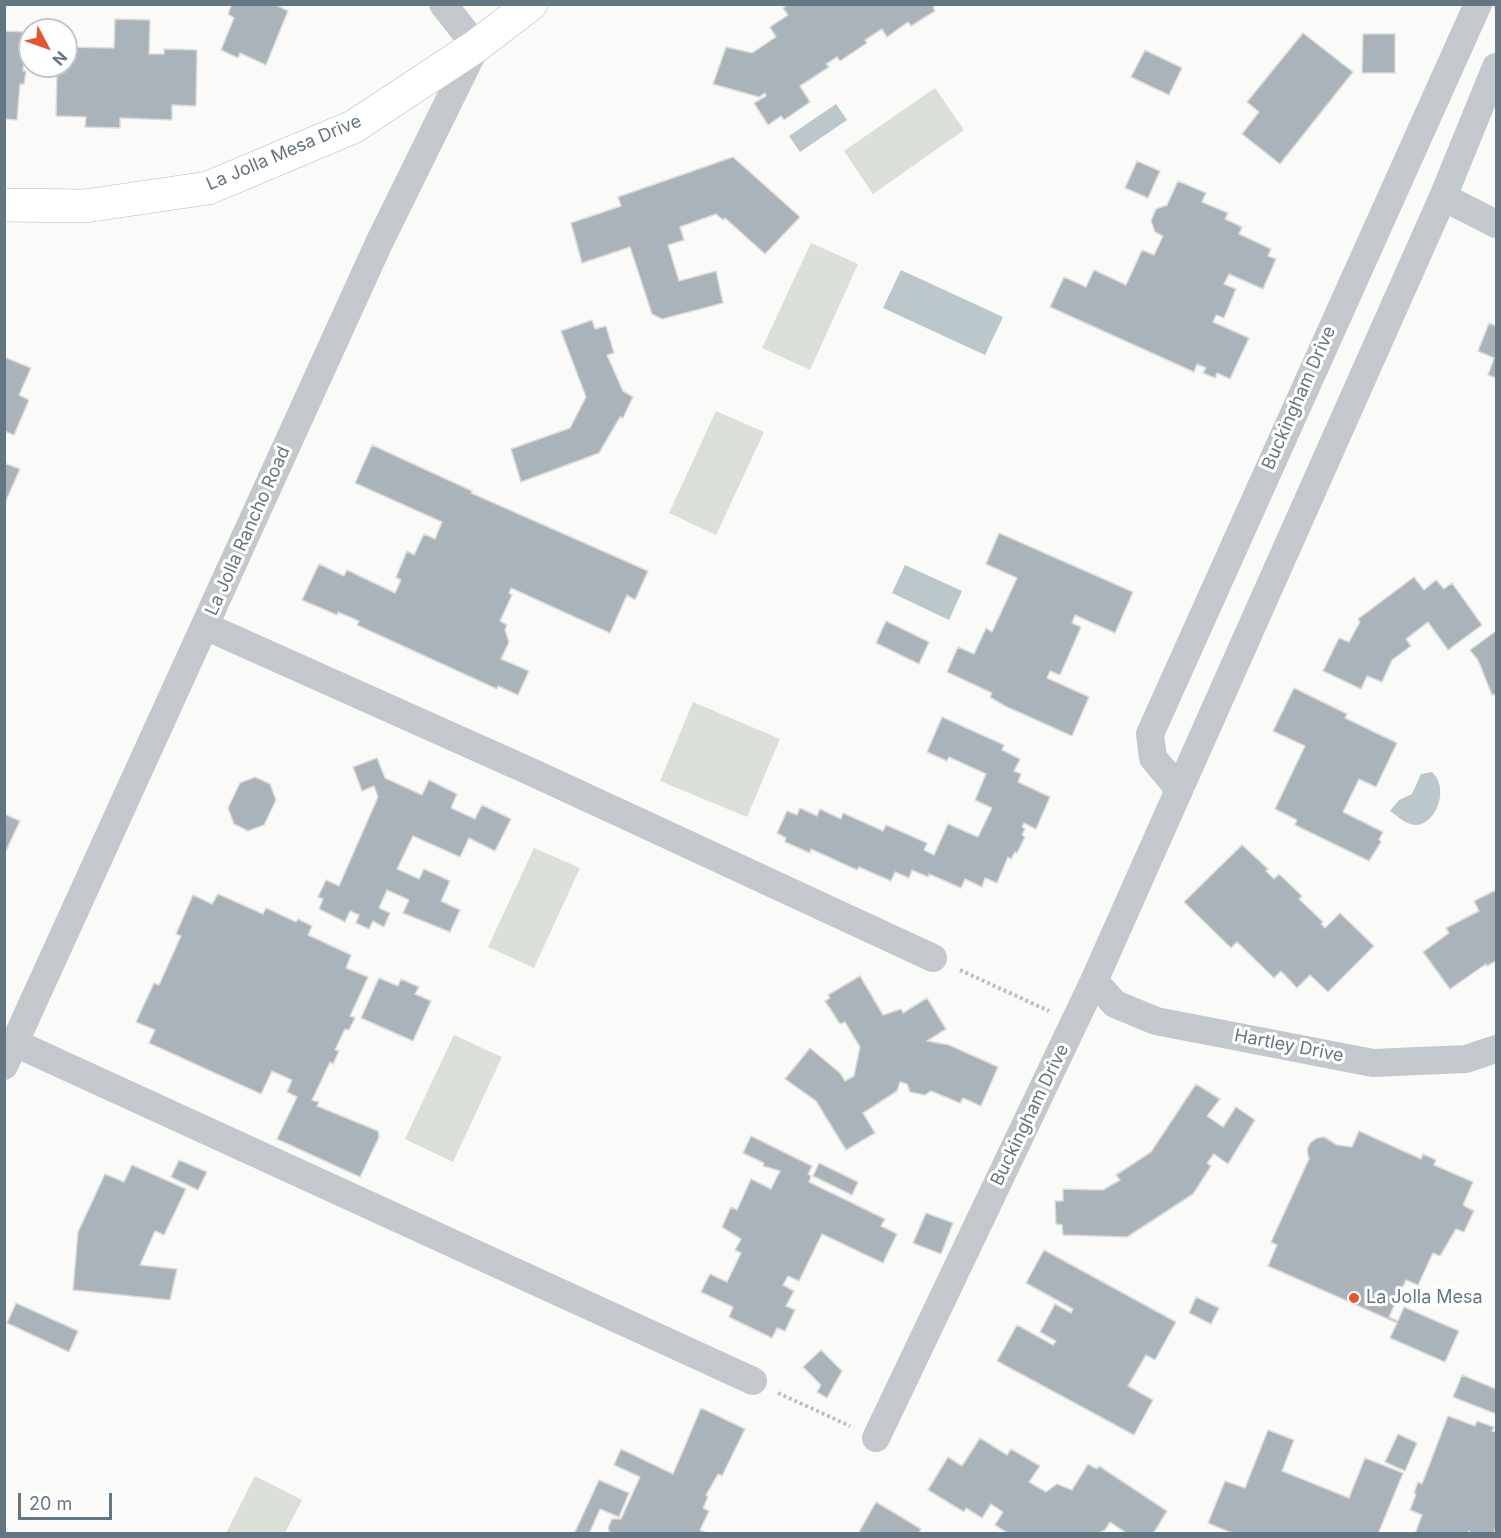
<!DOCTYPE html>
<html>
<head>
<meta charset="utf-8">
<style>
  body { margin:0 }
  #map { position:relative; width:1501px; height:1538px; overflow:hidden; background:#fafaf8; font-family:Inter,sans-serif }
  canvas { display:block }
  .frame { position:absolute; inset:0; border:6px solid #657683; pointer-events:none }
  .north { position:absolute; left:18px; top:18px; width:60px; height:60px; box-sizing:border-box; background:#fff; border:2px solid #c1c8cd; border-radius:50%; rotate:131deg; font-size:16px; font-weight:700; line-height:24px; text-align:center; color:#657683 }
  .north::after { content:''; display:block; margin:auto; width:21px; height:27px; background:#e4572e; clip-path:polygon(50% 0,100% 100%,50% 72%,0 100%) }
  .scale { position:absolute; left:18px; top:1493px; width:94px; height:27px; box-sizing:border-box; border:3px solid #657683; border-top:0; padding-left:8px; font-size:18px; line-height:21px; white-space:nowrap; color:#657683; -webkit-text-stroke:4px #fff; paint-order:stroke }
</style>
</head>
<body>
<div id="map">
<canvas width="1501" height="1538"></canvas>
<div class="frame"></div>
<div class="north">N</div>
<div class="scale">20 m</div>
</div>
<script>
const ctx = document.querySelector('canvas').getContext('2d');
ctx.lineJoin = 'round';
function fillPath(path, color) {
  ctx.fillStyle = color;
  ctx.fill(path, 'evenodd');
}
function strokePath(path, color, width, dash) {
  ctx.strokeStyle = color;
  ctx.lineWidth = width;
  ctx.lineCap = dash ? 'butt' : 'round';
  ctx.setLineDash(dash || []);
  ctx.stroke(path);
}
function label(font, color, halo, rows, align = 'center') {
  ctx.font = font + ' Inter,sans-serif';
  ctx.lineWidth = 6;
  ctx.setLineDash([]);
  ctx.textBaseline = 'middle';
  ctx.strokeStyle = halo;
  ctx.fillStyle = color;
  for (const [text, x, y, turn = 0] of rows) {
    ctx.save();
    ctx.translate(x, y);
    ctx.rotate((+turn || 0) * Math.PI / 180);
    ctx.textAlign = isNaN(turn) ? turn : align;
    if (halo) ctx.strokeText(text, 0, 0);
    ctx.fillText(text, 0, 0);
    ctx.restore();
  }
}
fillPath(new Path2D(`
  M935 88 964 130 873 194 844 151Z
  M811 243 858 264 810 370 762 348Z
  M716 411 764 432 716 535 669 513Z
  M693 702 780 739 747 817 660 781Z
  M534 848 580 868 534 968 488 947Z
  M454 1035 502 1057 453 1162 405 1139Z
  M255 1476 302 1500 285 1533H226Z`), '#dadfd7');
fillPath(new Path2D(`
  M836 104 847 120 800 152 789 136Z
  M901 270 1003 317 985 355 883 308Z
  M905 565 962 591 949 620 892 593Z
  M1432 772C1450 789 1436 824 1416 825 1406 825 1398 816 1390 811L1399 800 1412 794 1421 774Z`), '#bbc7cb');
const building = new Path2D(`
  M232 4H274L288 11 266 65 240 53 238 58 221 50 234 18 228 14Z
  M788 4H935L936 5 933 7 935 11 911 26 908 22 887 37 882 29 865 40 867 43 840 61 837 57 826 64 829 67 800 86 810 102 784 120 781 116 768 125 754 103 766 96 765 93 759 97 713 84 726 47 752 53 776 37 770 27 788 15 783 8Z
  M115 19 150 20 149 54H164V49L197 50 196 106 172 105V120L120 118V128L85 127 86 117 56 116 57 72H65L66 47 114 48Z
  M4 31 26 32 23 71H26L24 84H20L17 120 4 119Z
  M1303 33 1353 72 1280 164 1242 134 1259 112 1247 102Z
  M1363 34H1395V73H1362Z
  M1145 50 1182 68 1169 95 1131 77Z
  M733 157 800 217 765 254 725 218 723 220 716 214 680 227 684 240 668 245 679 281 716 271 723 303 662 319 652 314 630 247 582 263 571 223 621 206 618 197Z
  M1137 161 1160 171 1148 198 1125 188Z
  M1178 181 1206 193 1202 202 1228 213 1225 219 1242 227 1239 234 1271 249 1268 256 1276 259 1263 289 1229 274 1224 284 1236 289 1224 318 1216 315 1213 322 1249 338 1230 379 1217 373 1215 378 1203 373 1206 368 1197 364 1194 372 1050 307 1064 277 1086 287 1094 270 1126 285 1142 250 1154 255 1163 236 1155 232 1151 221 1156 209 1167 205Z
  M592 320 595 329 606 326 614 353 607 355 623 391 633 397 623 418 620 417 599 453 521 482 511 449 570 428 586 397 561 331Z
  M1489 323 1496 326V378L1488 375 1494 358 1478 351Z
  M4 357 31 368 19 395 29 400 14 435 4 431Z
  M372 445 472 491 471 493 648 571 635 600 627 595 610 633 511 588 509 593 512 595 500 621 507 625 505 630 509 642 501 659 529 671 518 695 498 686 497 689 357 625 359 621 338 612 337 615 302 600 319 564 344 576 347 570 395 593 401 580 396 577 407 551 414 555 424 534 435 539 442 522 355 483Z
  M4 463 20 469 4 505Z
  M999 533 1133 592 1115 633 1075 615 1072 623 1081 627 1060 675 1050 671 1047 678 1089 697 1072 736 1005 706 990 697 992 693 947 672 958 647 974 654 986 628 992 632 1017 578 986 564Z
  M1414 577 1424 590 1436 580 1444 589 1452 583 1482 625 1448 650 1428 622 1406 639 1411 646 1392 660 1382 682 1367 676 1361 689 1323 671 1339 638 1349 642 1360 622 1358 619Z
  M886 621 929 642 919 664 876 643Z
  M1496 631V694L1492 695 1478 660 1470 650Z
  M1294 688 1347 714 1345 718 1397 743 1376 787 1359 779 1343 812 1383 832 1379 839 1381 842 1369 861 1295 825 1297 820 1275 809 1305 746 1273 731Z
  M942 717 1004 745 1002 750 1020 759 1014 771 1021 774 1018 782 1050 797 1036 829 1024 823 1022 827 1025 829 1022 835 1025 837 1017 853 1015 852 1011 859 1008 857 997 883 985 878 982 887 965 879 961 888 929 874 928 877 912 870 909 878 895 872 891 881 859 867 857 870 811 849 810 853 785 842 786 838 777 833 787 811 797 815 800 808 817 816 820 809 841 819 843 813 883 831 886 825 927 843 924 850 934 855 948 824 978 837 992 808 975 800 986 774 949 757 947 761 927 752Z
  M377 758 385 778 422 795 429 780 457 794 451 808 475 819 482 805 511 819 495 851 469 838 460 857 413 836 397 869 419 879 424 869 450 881 441 901 460 910 450 932 403 913 409 900 387 890 379 908 390 913 384 927 373 921 369 929 356 923 359 915 350 911 345 922 319 909 323 899 318 897 326 880 339 886 378 797 374 786 362 791 353 767Z
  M255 777 270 784 276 800 264 825 248 831 234 824 228 808 240 783Z
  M4 814 20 821 4 855Z
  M1242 845 1268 869 1266 871 1274 879 1279 874 1302 896 1299 899 1323 922 1321 924 1325 928 1340 913 1374 946 1328 992 1310 975 1297 988 1281 971 1274 978 1237 942 1231 948 1184 902Z
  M1496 890V961L1487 966 1486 964 1450 989 1423 952 1449 933 1446 928 1479 911 1474 901Z
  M218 894 263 914 266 908 296 922 298 919 312 926 308 935 351 955 346 968 368 977 350 1016 355 1018 349 1030 345 1029 335 1050 339 1051 333 1064 330 1062 312 1100 319 1102 317 1106 378 1131 379 1137 360 1177 277 1139 297 1097 287 1092 292 1080 272 1071 261 1094 149 1043 155 1030 136 1022 154 983 159 985 181 936 176 934 193 895 212 904Z
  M860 976 883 1015 901 1009 903 1013 927 998 946 1029 927 1041 949 1045 998 1067 981 1106 963 1098 960 1103 931 1091 925 1095 910 1092 907 1084 900 1082 897 1091 863 1113 875 1133 846 1150 816 1101 785 1079 810 1048 840 1073 845 1081 854 1076 860 1047 845 1022 840 1024 825 1001 830 998 828 995Z
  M379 978 398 986 401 979 419 987 415 994 431 1001 413 1041 361 1018Z
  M1196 1084 1220 1099 1207 1116 1223 1127 1236 1107 1255 1120 1228 1164 1214 1154 1207 1163 1211 1166 1193 1194 1127 1237 1063 1235 1062 1225 1056 1224 1055 1201H1063V1189L1103 1190 1120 1180 1116 1175 1151 1152Z
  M1359 1131 1421 1159 1423 1154 1436 1160 1434 1165 1473 1182 1463 1205 1474 1211 1464 1232 1456 1229 1440 1256 1433 1253 1418 1285 1406 1280 1389 1317 1398 1321 1404 1307 1459 1331 1445 1362 1390 1338 1397 1323 1268 1266 1277 1245 1271 1242 1309 1159 1307 1150 1310 1143 1317 1138 1324 1137 1337 1145 1352 1147Z
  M751 1136 812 1166 808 1174 811 1176 809 1182 885 1219 881 1226 897 1234 883 1263 822 1234 799 1281 788 1276 783 1285 794 1291 786 1306 795 1310 785 1331 777 1328 772 1338 729 1317 733 1307 701 1292 710 1274 727 1282 741 1253 735 1250 741 1239 722 1227 731 1207 737 1210 751 1179 771 1189 780 1171 763 1166 764 1163 743 1153Z
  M179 1160 207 1172 198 1190 171 1177Z
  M819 1163 858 1182 852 1195 813 1176Z
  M132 1165 186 1189 164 1235 155 1231 140 1265 177 1269 170 1300 73 1290 78 1232 105 1174 124 1182Z
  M926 1213 953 1223 941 1254 913 1243Z
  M1044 1250 1176 1322 1155 1360 1146 1355 1128 1386 1153 1400 1134 1435 997 1361 1017 1325 1053 1345 1056 1341 1040 1332 1055 1304 1071 1313 1073 1309 1026 1283Z
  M1196 1297 1219 1308 1211 1324 1189 1313Z
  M16 1303 78 1331 69 1352 7 1323Z
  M821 1350 842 1371 827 1398 817 1392 821 1385 803 1367Z
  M1462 1375 1496 1389V1414L1453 1397Z
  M701 1408 745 1429 722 1476 718 1474 706 1495 708 1497 703 1508 709 1511 700 1530 709 1534H610L608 1528 612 1519H621L640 1477 614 1465 621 1449 673 1474Z
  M1448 1416 1475 1426 1477 1421 1494 1427 1492 1431 1496 1432V1527L1494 1534H1471L1469 1531 1468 1534H1415L1422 1515 1410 1510 1416 1494 1414 1493 1418 1482 1422 1484Z
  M1268 1430 1294 1440 1282 1471 1349 1498 1365 1458 1403 1473 1378 1534H1234L1208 1523 1225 1481 1245 1488Z
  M1398 1434 1417 1443 1405 1471 1385 1462Z
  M980 1438 1007 1455 1011 1449 1040 1466 1029 1482 1046 1492 1057 1484 1072 1490 1088 1464 1097 1469 1099 1466 1167 1511 1153 1534H1128L1110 1522 1105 1530 1097 1534H1009L995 1525 1003 1512 991 1504 982 1518 966 1508 964 1512 928 1490 948 1457 962 1466Z
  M599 1480 629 1493 619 1517 600 1509 589 1534H574Z
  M876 1502 921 1529 918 1534H858Z`);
fillPath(building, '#aab3b9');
strokePath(building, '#dcdcda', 1.5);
const secondary = new Path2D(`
  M4 205 85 206 208 188 353 127 476 46 531 4`);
strokePath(secondary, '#b3babf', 34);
strokePath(new Path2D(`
  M960 970 1049 1011
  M778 1393 850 1426`), '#bbbfc2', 4, [3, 3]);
strokePath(new Path2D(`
  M1443 197 1496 224
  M205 626 538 775 933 958
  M1179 789 1153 758 1150 734 1478 4
  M1094 981 1115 1004 1156 1021 1373 1063 1466 1059 1496 1049
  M15 1043 753 1381
  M4 1066 379 243 476 46 443 4
  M876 1438 1094 981 1443 197 1496 67`), '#c3c8cc', 28);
strokePath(secondary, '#fff', 33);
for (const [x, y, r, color] of [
  [1354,1298,6,"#e4572e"]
]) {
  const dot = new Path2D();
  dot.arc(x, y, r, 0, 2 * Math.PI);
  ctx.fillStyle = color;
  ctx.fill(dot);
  strokePath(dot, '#fff', 2);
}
label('18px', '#657683', '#fff', [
  ["La Jolla Mesa Drive",284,153,-23],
  ["Buckingham Drive",1299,398,-66],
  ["La Jolla Rancho Road",248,531,-66],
  ["Hartley Drive",1289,1046,11],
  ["Buckingham Drive",1030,1115,-64]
]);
label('18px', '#657683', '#fff', [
  ["La Jolla Mesa",1366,1298]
], 'left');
</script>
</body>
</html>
